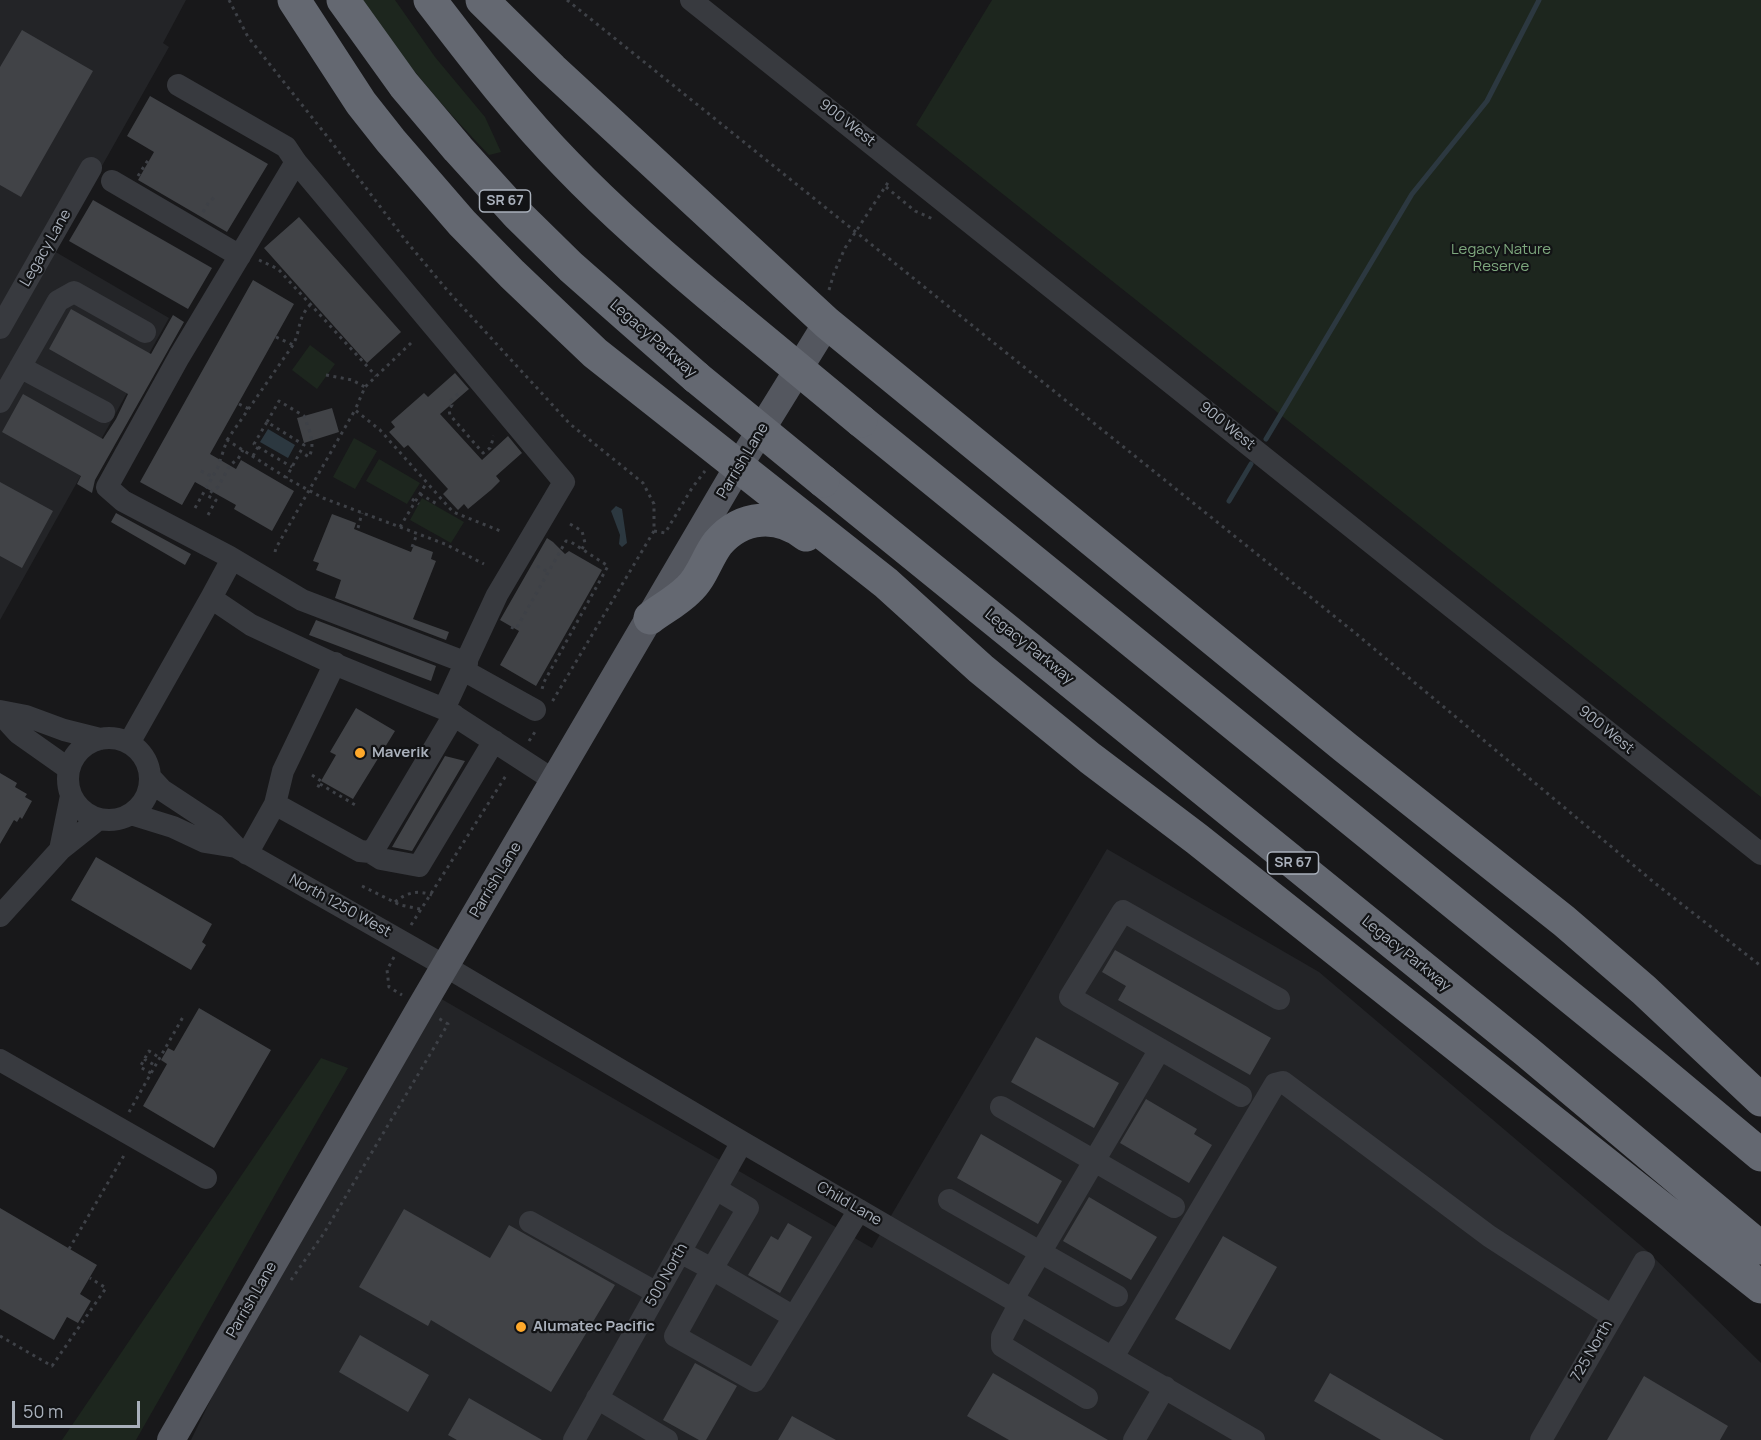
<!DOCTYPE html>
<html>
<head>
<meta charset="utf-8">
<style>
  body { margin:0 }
  #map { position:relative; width:1761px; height:1440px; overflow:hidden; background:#18181a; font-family:Manrope,sans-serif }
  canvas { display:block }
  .scale { position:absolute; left:12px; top:1401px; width:128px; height:27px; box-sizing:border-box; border:3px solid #a9b0bb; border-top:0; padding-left:8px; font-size:18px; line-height:21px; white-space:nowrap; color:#a9b0bb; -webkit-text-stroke:4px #121315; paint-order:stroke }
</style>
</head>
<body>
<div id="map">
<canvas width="1761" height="1440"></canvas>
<div class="scale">50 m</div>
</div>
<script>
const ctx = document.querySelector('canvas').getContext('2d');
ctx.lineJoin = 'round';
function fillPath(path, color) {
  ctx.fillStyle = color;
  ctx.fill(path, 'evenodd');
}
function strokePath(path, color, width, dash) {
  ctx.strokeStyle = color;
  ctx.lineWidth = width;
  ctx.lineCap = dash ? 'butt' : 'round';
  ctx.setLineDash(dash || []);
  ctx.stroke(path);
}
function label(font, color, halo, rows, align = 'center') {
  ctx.font = font + ' Manrope,sans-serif';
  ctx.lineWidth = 4.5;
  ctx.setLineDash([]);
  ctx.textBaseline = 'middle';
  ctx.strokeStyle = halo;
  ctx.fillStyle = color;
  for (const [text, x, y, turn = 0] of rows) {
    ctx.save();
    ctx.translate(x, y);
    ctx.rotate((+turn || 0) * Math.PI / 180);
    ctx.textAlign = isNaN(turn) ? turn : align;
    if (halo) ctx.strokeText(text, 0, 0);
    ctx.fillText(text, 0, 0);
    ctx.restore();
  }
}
fillPath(new Path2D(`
  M0 0H186L163 43 169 47 54 251 169 318 0 620Z
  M1107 849 1319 972 1646 1250 1761 1363V1440H191L236 1348 438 997 872 1248Z`), '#232427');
fillPath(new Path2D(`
  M362 0H395L435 57 485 117 501 152 489 155C443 107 399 56 362 0Z
  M992 0H1761V797L916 125Z
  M310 345 335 364 317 389 292 370Z
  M354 438 377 451 355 489 333 477Z
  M379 459 420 483 407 504 366 481Z
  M422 498 464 522 451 543 410 520Z
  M321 1058 348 1068C276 1191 207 1316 136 1440H62Z`), '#1d261e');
fillPath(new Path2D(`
  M268 429 295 445 288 458 260 442Z
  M616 506 622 509 627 543 622 547 619 544 620 535 611 511Z`), '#2c3840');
strokePath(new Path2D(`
  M1266 439 1412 194 1487 101 1539 0
  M1229 501 1251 464`), '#2c3840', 5);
fillPath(new Path2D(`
  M22 30 93 71 21 197 0 185V67Z
  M150 96 268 164 227 232 138 180 154 152 127 136Z
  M93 200 212 268 188 309 69 241Z
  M299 217 401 332 367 363 264 248Z
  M253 280 294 304 210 454 236 469 241 460 294 491 272 531 234 509 236 505 195 482 182 505 140 482Z
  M71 309 151 354 173 315 184 322 95 480 92 493 77 484 81 476 2 432 23 394 103 439 116 419 128 394 49 349Z
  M455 373 469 389 440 414 482 460 508 436 522 453 496 476 500 481 491 490 468 509 464 504 458 510 443 494 448 489 408 445 404 448 389 432 395 427 391 422 424 393 428 397Z
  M332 408 339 432 304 443 297 418Z
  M0 482 53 511 22 568 0 556Z
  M116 513 191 554 185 565 111 522Z
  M332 514 356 523 354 529 411 552 414 545 433 552 431 559 436 561 413 619 449 632 446 640 335 598 341 580 316 570 319 563 313 561Z
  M547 538 553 542 565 554 569 551 602 570 536 686 500 665 519 631 500 620Z
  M316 620 436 666 431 681 309 635Z
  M356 708 395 731 353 799 321 781 336 755 330 752Z
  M445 756 465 761 412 851 392 847Z
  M0 773 17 783 15 787 27 794 25 797 32 801 22 819 20 817 17 822 14 820 0 844Z
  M96 857 212 924 202 942 206 945 191 970 71 900Z
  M1115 950 1271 1038 1250 1075 1118 1000 1126 986 1102 972Z
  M199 1008 271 1050 214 1148 143 1106 167 1064 161 1060 168 1048 174 1051Z
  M1036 1037 1119 1083 1094 1128 1011 1082Z
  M1146 1099 1197 1129 1194 1134 1212 1145 1189 1183 1120 1143Z
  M981 1134 1062 1181 1038 1224 957 1178Z
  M1089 1197 1157 1237 1131 1280 1063 1241Z
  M0 1208 97 1265 80 1294 91 1301 78 1323 67 1317 54 1340 0 1309Z
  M404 1209 490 1258 509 1225 615 1285 551 1392 431 1320 428 1326 359 1287Z
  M788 1223 812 1237 780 1293 748 1275 771 1236 778 1240Z
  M1223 1236 1277 1267 1230 1350 1175 1319Z
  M360 1335 429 1375 408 1412 339 1372Z
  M695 1363 737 1386 706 1440H699L663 1420Z
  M993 1373 1108 1440H1009L967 1416Z
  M1330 1373 1444 1440H1381L1314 1401Z
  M1644 1376 1728 1426 1720 1440H1607Z
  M469 1398 542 1440H457L448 1435Z
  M792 1416 836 1440H778Z`), '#414347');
strokePath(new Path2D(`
  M229 0 248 37 330 140 406 241 447 290 570 424 643 483 654 504V531L552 702
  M567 0 1354 632 1656 884 1761 966
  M138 176 150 157
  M886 187 915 211 933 219
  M203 212 209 202 217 195
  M259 260 278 269 376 376
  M829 290 834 273 845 248 889 181
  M276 337 293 345
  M411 343 365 387 355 410 380 430 453 512 503 532
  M326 375 352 380 365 387
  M458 394 450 401 452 405 449 410 450 415 483 453 490 448 494 436
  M239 404 249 409
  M267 422 279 401 304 416C309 430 316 443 309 457L301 452
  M227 440 293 345C301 330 297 319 310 305
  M258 447 292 467
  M253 456 258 447 254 444 267 422 304 445 286 478
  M201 471 213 477
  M420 494 437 504
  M412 499 419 504
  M195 508 218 467 227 440 290 480 323 498 445 544 484 564
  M208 515 216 500 208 496 212 491 218 487 230 465 238 459 243 450
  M570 524 582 531 585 543 582 549
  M400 527 427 482
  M358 528 362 513
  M654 531 665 533 692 488 705 471
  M412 547 417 534
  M275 552 276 548 355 410
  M537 566 548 572
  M511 627 516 629 566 541 571 542 608 566 544 682 541 693
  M529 741 537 729
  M312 775 321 781 316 791
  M320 784 357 806
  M362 886 400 905 420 909
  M395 902C407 892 418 890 432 895
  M411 925 507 774
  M394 957 387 970 389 987 402 995
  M144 1059 156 1066
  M151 1073 140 1067 149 1051 160 1058
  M129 1112 183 1017
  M69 1249 126 1152
  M291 1280 324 1233 448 1024 438 1018
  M0 1336 52 1366 106 1288 90 1278`), '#3e4147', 3, [3, 4.5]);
strokePath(new Path2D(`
  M691 0 1761 854
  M178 85 286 147 296 162 564 482 497 595 444 709 555 781
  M296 162 179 357 107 487 123 501 228 556 302 600 467 663
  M112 181 240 256
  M0 328 91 168
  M20 367 104 412
  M0 402 58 301 74 292 145 332
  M211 598 232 559
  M463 670 535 710
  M0 711 26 716 64 730 100 739
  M0 713 18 733 69 769
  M68 779a41 41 0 1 1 82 0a41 41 0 1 1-82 0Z
  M129 743 211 598 251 625 332 663 444 709
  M150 777 162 790 215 825 236 847 445 966 742 1142 1254 1440
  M275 804 283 771 335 663
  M131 814 173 827 205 842 236 847
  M60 850 71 796
  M370 852 381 859 419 866 494 741
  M247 854 275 804 360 851 370 852 376 846 454 715
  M0 916 60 850 99 819
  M0 1060 206 1178
  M1241 1096 1070 997 1123 911 1279 999
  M1001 1107 1174 1207
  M716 1189 748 1208 712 1269 794 1317
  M949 1200 1117 1296
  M530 1222 657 1293
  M680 1252 712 1269 675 1336 755 1381 859 1210
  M1013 1299 1160 1049
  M1020 1303 1002 1337V1346L1087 1398
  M1113 1357 1275 1084 1283 1082 1489 1236 1612 1316
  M597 1398 667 1440
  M574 1440 742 1142
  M1134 1440 1165 1387
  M1541 1440 1644 1262`), '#383a3f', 22);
strokePath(new Path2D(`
  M171 1440 421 1007 738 467 827 323`), '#54575f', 28);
strokePath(new Path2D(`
  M294 0 361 103 391 141 462 223 512 274 595 353 886 583 981 669 1090 758 1197 839 1761 1287
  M343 0 404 85 458 149 517 214 571 267 696 377
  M430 0C473 56 517 114 567 165 619 219 676 268 733 315
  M482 0 552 69 827 323 1346 748 1564 921 1644 990 1761 1100
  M861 421 1651 1063 1761 1155
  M823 481 1526 1051 1761 1248
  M650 618C662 609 677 601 688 590 702 578 707 557 718 543 742 515 778 513 806 535`), '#646871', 33);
strokePath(new Path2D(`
  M733 315 861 421
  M696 377 823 481`), '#646871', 33);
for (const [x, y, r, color] of [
  [360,753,6,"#ffa92b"],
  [521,1327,6,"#ffa92b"]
]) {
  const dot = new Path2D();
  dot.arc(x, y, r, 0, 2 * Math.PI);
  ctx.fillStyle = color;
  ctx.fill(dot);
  strokePath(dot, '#121315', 2);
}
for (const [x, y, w] of [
  [505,201,51],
  [1293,863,51]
]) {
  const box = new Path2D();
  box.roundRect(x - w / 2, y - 11, w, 22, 4.5);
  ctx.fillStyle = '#121315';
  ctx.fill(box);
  strokePath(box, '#a9b0bb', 1.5);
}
label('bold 14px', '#a9b0bb', null, [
  ["SR 67",505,201],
  ["SR 67",1293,863]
]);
label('15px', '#a9b0bb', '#121315', [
  ["900 West",847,123,38],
  ["Legacy Lane",46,248,-60],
  ["Legacy Parkway",653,339,41],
  ["900 West",1227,426,39],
  ["Parrish Lane",743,461,-59],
  ["Legacy Parkway",1029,647,39],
  ["900 West",1606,730,39],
  ["Parrish Lane",496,880,-59],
  ["North 1250 West",340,906,29],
  ["Legacy Parkway",1406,954,39],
  ["Child Lane",849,1204,30],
  ["500 North",667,1275,-61],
  ["Parrish Lane",252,1300,-60],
  ["725 North",1592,1351,-60]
]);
label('15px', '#7ea87e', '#121315', [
  ["Legacy Nature",1501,250],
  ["Reserve",1501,267]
]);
label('bold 15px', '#a9b0bb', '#121315', [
  ["Maverik",372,753],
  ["Alumatec Pacific",533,1327]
], 'left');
</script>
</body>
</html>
